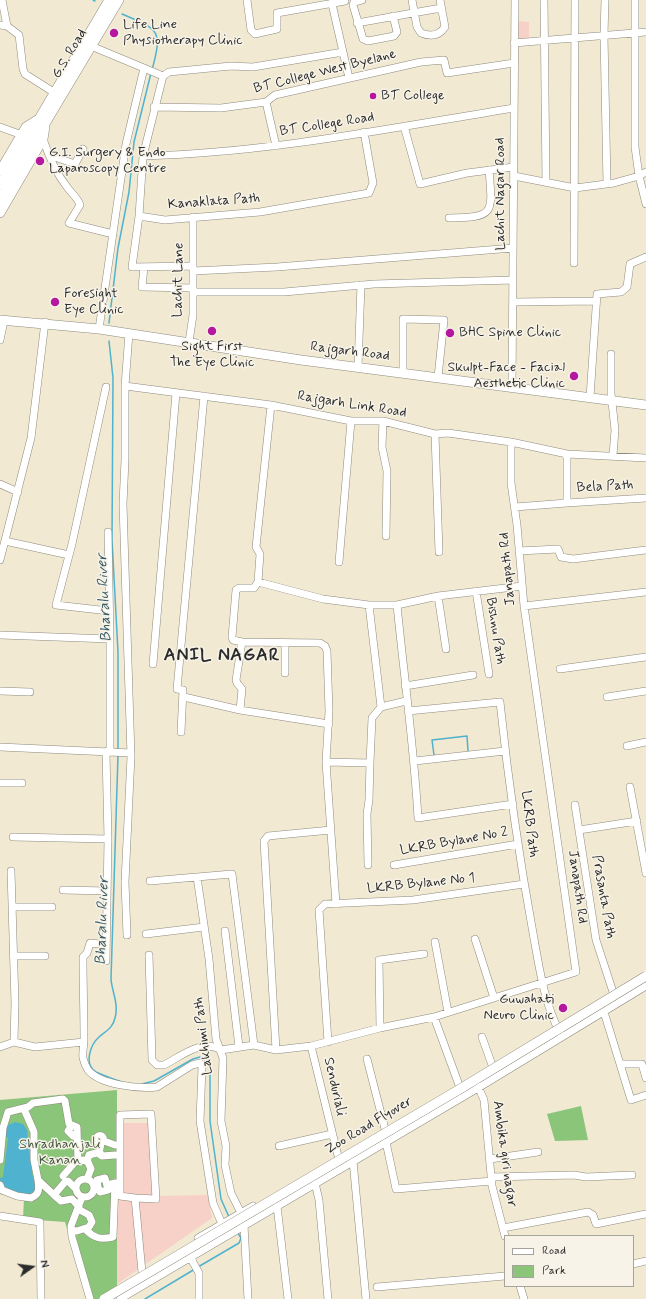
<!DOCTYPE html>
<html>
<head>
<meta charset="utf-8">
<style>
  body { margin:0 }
  #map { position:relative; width:646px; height:1299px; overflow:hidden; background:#f1e9d1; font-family:Mynerve,sans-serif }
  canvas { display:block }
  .legend { position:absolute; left:504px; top:1235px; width:130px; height:52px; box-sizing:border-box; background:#f7f3e8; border:1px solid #a5a39c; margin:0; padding:5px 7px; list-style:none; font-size:12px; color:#2b2b2b }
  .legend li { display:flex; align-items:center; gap:8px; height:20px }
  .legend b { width:20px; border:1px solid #a5a39c }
  .north { position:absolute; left:12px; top:1247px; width:40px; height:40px; -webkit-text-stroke:3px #f7f3e8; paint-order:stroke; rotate:76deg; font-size:11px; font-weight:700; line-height:16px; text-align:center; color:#2b2b2b }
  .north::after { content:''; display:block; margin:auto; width:14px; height:18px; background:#2b2b2b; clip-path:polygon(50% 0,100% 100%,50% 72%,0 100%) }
</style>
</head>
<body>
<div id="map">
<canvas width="646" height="1299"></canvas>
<ul class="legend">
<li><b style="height:5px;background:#fff"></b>Road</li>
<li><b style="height:11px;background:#8ac57a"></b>Park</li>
</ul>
<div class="north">N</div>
</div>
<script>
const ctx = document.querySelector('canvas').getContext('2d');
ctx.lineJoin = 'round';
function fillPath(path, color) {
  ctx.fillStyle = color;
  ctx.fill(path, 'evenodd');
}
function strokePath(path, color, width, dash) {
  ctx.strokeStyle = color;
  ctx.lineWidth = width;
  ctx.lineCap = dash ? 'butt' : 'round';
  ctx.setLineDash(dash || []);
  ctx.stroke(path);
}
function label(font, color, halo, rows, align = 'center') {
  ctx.font = font + ' Mynerve,sans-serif';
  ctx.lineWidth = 3;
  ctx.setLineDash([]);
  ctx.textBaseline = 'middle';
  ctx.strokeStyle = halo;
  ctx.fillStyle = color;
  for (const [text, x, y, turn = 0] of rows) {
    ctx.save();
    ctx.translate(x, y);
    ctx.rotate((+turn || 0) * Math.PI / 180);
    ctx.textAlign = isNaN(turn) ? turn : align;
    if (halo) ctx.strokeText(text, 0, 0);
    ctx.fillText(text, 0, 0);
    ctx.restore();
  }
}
fillPath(new Path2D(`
  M518 21 529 22V38L517 39Z
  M121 1123H151L155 1196 208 1195 212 1218 117 1284V1197Z`), '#f7d1c7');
fillPath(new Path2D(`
  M117 1090V1293L107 1299H87L65 1222 23 1219 24 1198 0 1194V1100Z
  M581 1106 588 1140 555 1141 547 1114Z`), '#8ac57a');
fillPath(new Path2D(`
  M15 1122 23 1124 27 1130 30 1158 33 1164 32 1173 36 1189 24 1198C15 1194 0 1190 0 1178L3 1177 8 1138 4 1136 6 1126Z`), '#4fb2ce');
strokePath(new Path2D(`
  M93 0 95 1
  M122 14C159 30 163 29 152 70
  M109 323 118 248 129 192 134 142 151 73
  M109 341 113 378 112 540 118 652V751
  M118 755 111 979C112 992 119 1004 115 1018 113 1028 106 1031 99 1037 91 1044 83 1064 96 1072 104 1076 114 1079 122 1082
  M434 755 432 740 467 736 468 751
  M142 1084 154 1081 193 1059 200 1057 206 1061 210 1068V1121L221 1199 229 1217
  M198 1267 239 1243 241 1238 238 1233
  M145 1299 195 1269`), '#4fb2ce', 1.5);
const minor = new Path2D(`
  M2 0 7 26
  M247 0 251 30 255 34 277 29V13L345 1
  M362 0 354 2 353 5 363 39 368 41 394 36 397 32 393 16
  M412 0 417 27 421 33C431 37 439 36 445 27L440 0
  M544 0 546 182
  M605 0 604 35 607 184
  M332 4 349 78
  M357 23 441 8
  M0 25 7 26 19 35 23 69 25 74 55 93
  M514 43 646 32
  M91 46 163 76 169 72 231 66 253 67 343 52
  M163 76 143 156 139 216 165 220 260 212 369 193 373 183 364 132
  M266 102 276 146
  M154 107 221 108 266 102 275 95 421 62 444 60 447 73 514 63
  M404 126 420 184 467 173 514 167
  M0 127 22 135
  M43 139C49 157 56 173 67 187 72 194 78 198 80 205L69 223 113 234
  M49 155 75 164 83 149
  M143 156C268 153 391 128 514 108
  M646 172 639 176 646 204
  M514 176 575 188 614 183 639 176 635 147V0
  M139 216 132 267 193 266
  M449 218C494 217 493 215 489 170
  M574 263 575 0
  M144 267 142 287 193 288
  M193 271 277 267 513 248
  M193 292H284L374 284 513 280
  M513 302 596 301
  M99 329 126 144 144 68
  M0 340 4 321
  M189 342 193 315V217
  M611 354V393L615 430 613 455
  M358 367 361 285
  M403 372V319L444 320 438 377
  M125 386 271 405 351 421H383L435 434 448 433 511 442 567 454 646 458
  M106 387 72 544 56 605 109 611
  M512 388 515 0
  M590 397 597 294 621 292 627 287 630 264 646 257
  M271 405 256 547 260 554 258 582 323 599 369 605H397L438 596 522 586
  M383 421 382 447 387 471 386 536
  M435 434 439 552
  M567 454V503L646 498
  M0 484 18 492
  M515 507 567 503
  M5 541 69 555
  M519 551 558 549 561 557 573 559 646 550
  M0 560 31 438 45 322
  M339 562 351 421
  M258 582 254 588H239L236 590 232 637 233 640 242 642 320 643 325 646 327 651 329 711 326 762 336 904
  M476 591 489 674
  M438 596 446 649
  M369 605 381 707
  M397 605C404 676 414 747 418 818L513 804
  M524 606 646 592
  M0 635 110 639
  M285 643V673
  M153 664 176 393
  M560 669 646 657
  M405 686 473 675
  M0 691 30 692
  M184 697 240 710 329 724
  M607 697 646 691
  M240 710 242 689 237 683 236 680 242 642
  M408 711 500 702C508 779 519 857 533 933 539 966 544 1003 560 1033
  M181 732 183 690 177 689 204 396
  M627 746 646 742
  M0 747 131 753
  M415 761 505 751
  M326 762 370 763 372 718 381 707 406 701
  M0 783H22
  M630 787 646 873
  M575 805 596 940 613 992
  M579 830 637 821
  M13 837 108 839
  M368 865 367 814 369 800 370 763
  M394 865 518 844
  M11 871 15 1003 14 1042
  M197 877 209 959 216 1039 223 1058 221 1121 226 1146 225 1165 231 1193 241 1213
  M150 881 232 874 254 1045
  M63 890 107 891
  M12 907H52
  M225 931 239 1047
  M146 934 204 927
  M127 935 125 882 131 756 123 504 125 460V386L129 333
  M475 939 494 998
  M435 942 448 1012
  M100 944 90 943 87 953 83 957C83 985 84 1012 84 1040 84 1046 82 1053 83 1058 84 1062 86 1067 88 1070 100 1085 139 1089 157 1087L192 1065 200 1063 202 1067 200 1121 213 1203 222 1224
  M149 955 152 1060 157 1065H164C180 1057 202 1038 221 1050
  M13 956H45
  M106 961 108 839 106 752 110 749V639L108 532
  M604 1012 620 1064H642L646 1078
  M434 1017 459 1085
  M380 1028 379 960 424 954
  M482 1037 492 1065
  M328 1042 319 910 325 904 413 900 524 884
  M311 1046 338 1156
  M0 1047 14 1042 35 1047 84 1042
  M221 1050 254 1045 276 1050 311 1046 380 1028 434 1017 576 972 524 606 517 525 511 483V442
  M276 1050 264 841 268 836 331 830
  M367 1059 385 1129
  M620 1064 631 1100 646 1095
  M477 1084 484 1100 492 1186 505 1236
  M24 1109 34 1132V1160L38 1180
  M72 1125 68 1131 73 1136 77 1137
  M96.5 1139a3.5 3.5 0 1 1 7 0a3.5 3.5 0 1 1-7 0Z
  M104 1141 115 1145
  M386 1142 396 1189 492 1181
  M101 1143 99 1154 102 1156 115 1155
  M279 1146 332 1134
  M490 1159 538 1152
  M0 1160 3 1128 8 1112 28 1107 33 1103 63 1099 65 1101 69 1124 77 1127 78 1161
  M353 1161 366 1299
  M87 1162 89 1155 100 1152
  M63 1176 75 1162 84 1160 88 1162 91 1169 87 1179
  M491 1177 574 1175 586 1177 632 1175
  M76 1188a9 9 0 1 1 18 0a9 9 0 1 1-18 0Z
  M315 1183 319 1200 328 1299
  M0 1185 2 1190 17 1196 31 1198C40 1194 39 1189 38 1180L54 1195
  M96 1187H98L97 1180 105 1178 108 1190 100 1192 98 1187
  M75 1188 68 1181 65 1182 54 1195 61 1201 72 1199 79 1207
  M82 1197 71 1226 72 1237 90 1299
  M135 1198 156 1199 151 1114 120 1115V1196L135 1198 142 1272
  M277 1206 288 1299
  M0 1216 40 1222 41 1299
  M244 1225 248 1299
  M503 1228 588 1212 593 1215 596 1224 646 1214
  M85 1229C94 1238 100 1240 113 1237L115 1183 107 1185
  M71 1230 77 1231 89 1227 92 1222 89 1215 78 1209
  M198 1238 253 1206
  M190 1257 199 1273V1299
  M633 1264 646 1261
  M520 1286 524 1299
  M377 1287 505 1276
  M120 1299 478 1088 646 986`);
const major = new Path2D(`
  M0 171 26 127 37 120
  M0 185 109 0
  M0 199 119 0
  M0 213 43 139 45 126
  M0 320 99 329 301 360 646 405`);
strokePath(minor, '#8e8a7e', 8);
strokePath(major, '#8e8a7e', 10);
strokePath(minor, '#fff', 7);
strokePath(major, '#fff', 9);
const majorBridge = new Path2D(`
  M104 1299 460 1089 646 976`);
strokePath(majorBridge, '#8e8a7e', 10, []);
strokePath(majorBridge, '#fff', 9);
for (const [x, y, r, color] of [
  [114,33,5,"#b5179e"],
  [373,96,4,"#b5179e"],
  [40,161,5,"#b5179e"],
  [55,302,5,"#b5179e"],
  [212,331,5,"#b5179e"],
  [450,333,5,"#b5179e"],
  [574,376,5,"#b5179e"],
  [563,1008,5,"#b5179e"]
]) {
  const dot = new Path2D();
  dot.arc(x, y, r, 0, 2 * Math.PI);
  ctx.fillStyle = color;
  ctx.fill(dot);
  strokePath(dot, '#f7f3e8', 1.5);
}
label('14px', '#2b2b2b', '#f7f3e8', [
  ["Life Line",123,25],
  ["Physiotherapy Clinic",123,41],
  ["BT College",381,96],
  ["G.I. Surgery & Endo",49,153],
  ["Laparoscopy Centre",49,169],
  ["Foresight",64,294],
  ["Eye Clinic",64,310],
  ["BHC Spine Clinic",459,333],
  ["Sight First",212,347,"center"],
  ["The Eye Clinic",212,363,"center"],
  ["Skulpt-Face - Facial",565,368,"right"],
  ["Aesthetic Clinic",565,384,"right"],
  ["Guwahati",554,1000,"right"],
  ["Neuro Clinic",554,1016,"right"]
], 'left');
label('14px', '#2b2b2b', '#f7f3e8', [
  ["G.S. Road",70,54,-59],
  ["BT College West Byelane",325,72,-14],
  ["BT College Road",327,125,-9],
  ["Lachit Nagar Road",501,194,-90],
  ["Kanaklata Path",214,202,-4],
  ["Lachit Lane",179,280,-89],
  ["Rajgarh Road",350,352,7],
  ["Rajgarh Link Road",352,405,9],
  ["Bela Path",605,487,-3],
  ["Janapath Rd",508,569,-95],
  ["Bishnu Path",495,631,81],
  ["LKRB Path",529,824,83],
  ["LKRB Bylane No 2",454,842,-10],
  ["LKRB Bylane No 1",421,884,-6],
  ["Janapath Rd",577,887,82],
  ["Prasanta Path",603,897,80],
  ["Lakhimi Path",204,1036,-97],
  ["Senduriali",334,1087,77],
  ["Zoo Road Flyover",369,1126,-31],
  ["Ambika giri nagar",504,1154,82]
]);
label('14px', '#485943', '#f7f3e8', [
  ["Shradhanjali",60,1145],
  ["Kanan",60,1161]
]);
label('italic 15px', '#385a64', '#f7f3e8', [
  ["Bharalu River",105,598,-93],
  ["Bharalu River",103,921,-88]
]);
ctx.letterSpacing = '1px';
label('bold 18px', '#2b2b2b', '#f7f3e8', [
  ["ANIL NAGAR",222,656]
]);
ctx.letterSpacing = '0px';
</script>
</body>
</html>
